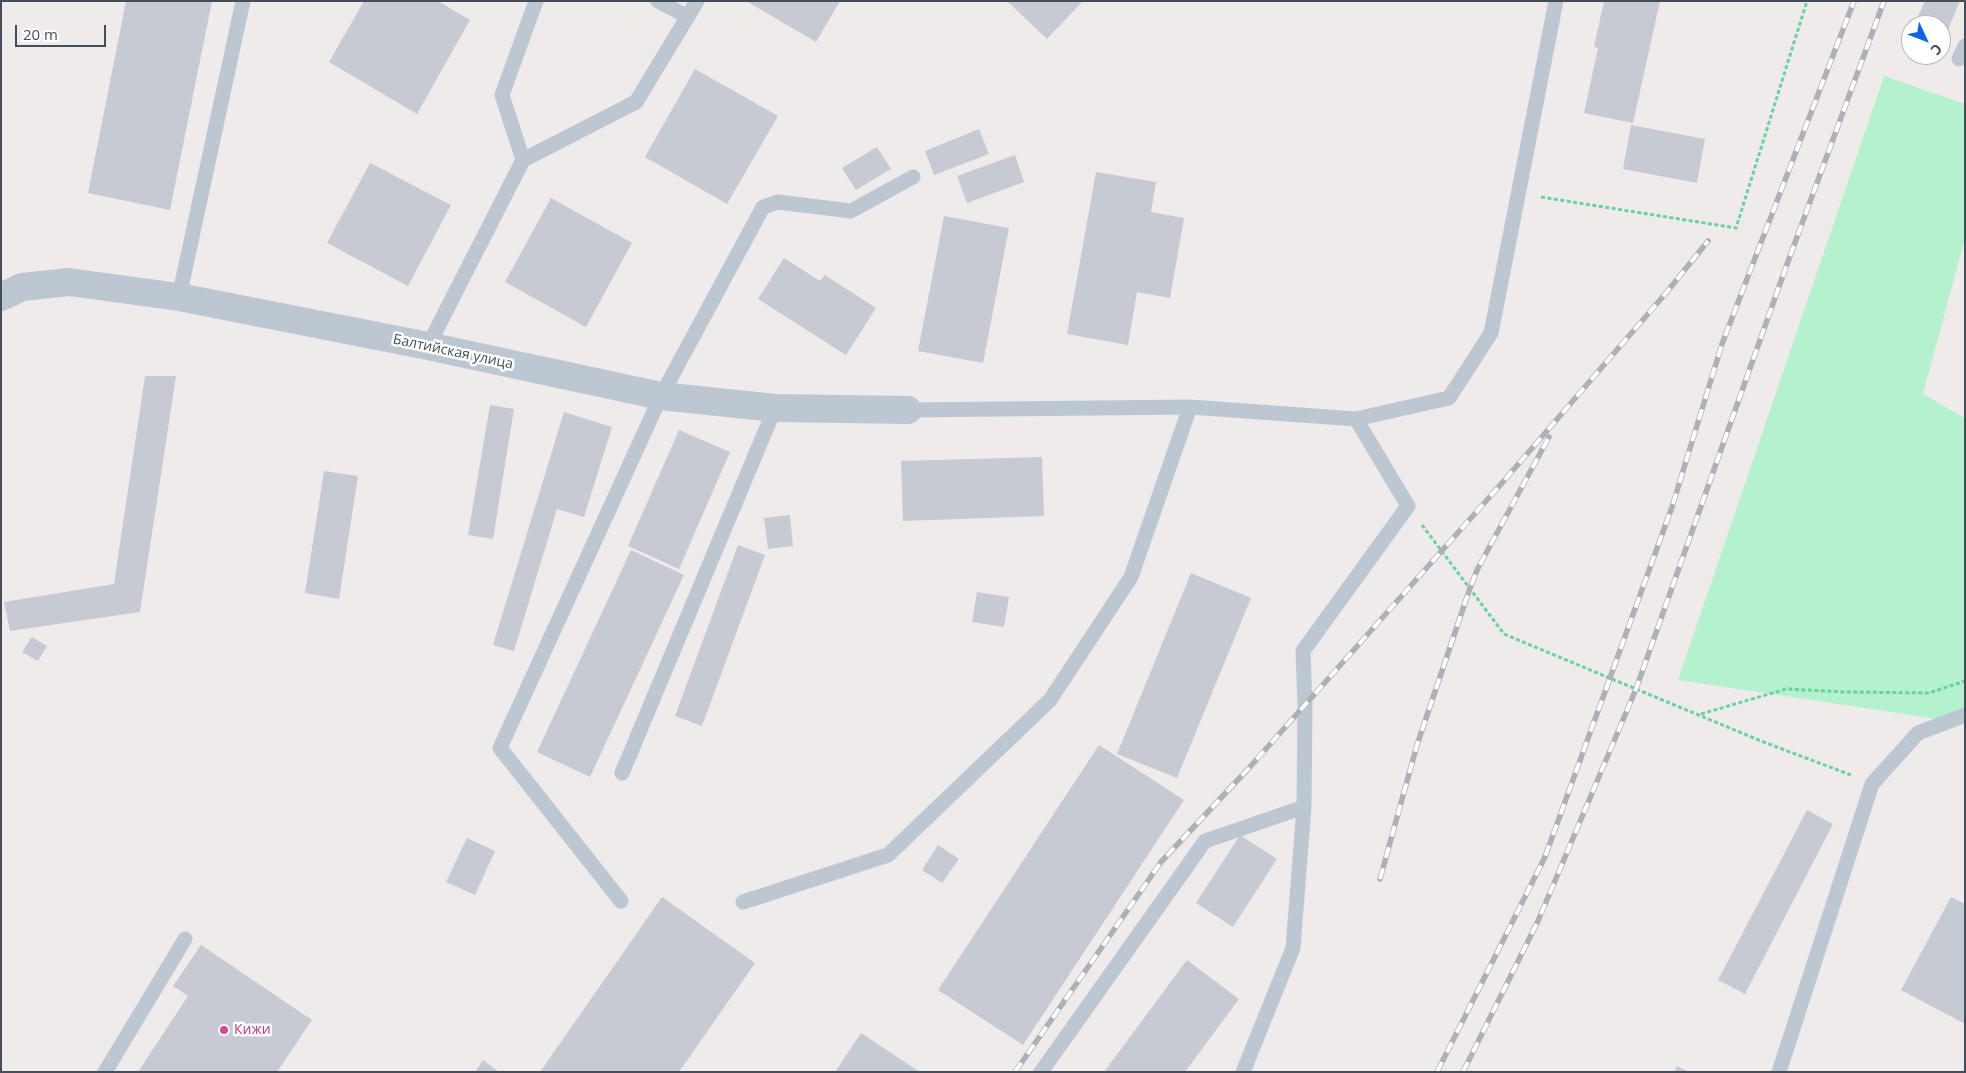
<!DOCTYPE html>
<html>
<head>
<meta charset="utf-8">
<style>
  body { margin:0 }
  #map { position:relative; width:1966px; height:1073px; overflow:hidden; background:#efebeb; font-family:"Open Sans",sans-serif }
  canvas { display:block }
  .frame { position:absolute; inset:0; border:2px solid #434e5a; pointer-events:none }
  .north { position:absolute; left:1901px; top:15px; width:50px; height:50px; box-sizing:border-box; background:#fff; border:1px solid #b4b8bd; border-radius:50%; rotate:133deg; font-size:14px; font-weight:700; line-height:20px; text-align:center; color:#434e5a }
  .north::after { content:''; display:block; margin:auto; width:18px; height:22px; background:#0c65e8; clip-path:polygon(50% 0,100% 100%,50% 72%,0 100%) }
  .scale { position:absolute; left:15px; top:25px; width:91px; height:22px; box-sizing:border-box; border:2px solid #434e5a; border-top:0; padding-left:6px; font-size:15px; line-height:18px; white-space:nowrap; color:#434e5a; -webkit-text-stroke:4px #fff; paint-order:stroke }
</style>
</head>
<body>
<div id="map">
<canvas width="1966" height="1073"></canvas>
<div class="frame"></div>
<div class="north">С</div>
<div class="scale">20 m</div>
</div>
<script>
const ctx = document.querySelector('canvas').getContext('2d');
ctx.lineJoin = 'round';
function fillPath(path, color) {
  ctx.fillStyle = color;
  ctx.fill(path, 'evenodd');
}
function strokePath(path, color, width, dash) {
  ctx.strokeStyle = color;
  ctx.lineWidth = width;
  ctx.lineCap = dash ? 'butt' : 'round';
  ctx.setLineDash(dash || []);
  ctx.stroke(path);
}
function label(font, color, halo, rows, align = 'center') {
  ctx.font = font + ' "Open Sans",sans-serif';
  ctx.lineWidth = 5;
  ctx.setLineDash([]);
  ctx.textBaseline = 'middle';
  ctx.strokeStyle = halo;
  ctx.fillStyle = color;
  for (const [text, x, y, turn = 0] of rows) {
    ctx.save();
    ctx.translate(x, y);
    ctx.rotate((+turn || 0) * Math.PI / 180);
    ctx.textAlign = isNaN(turn) ? turn : align;
    if (halo) ctx.strokeText(text, 0, 0);
    ctx.fillText(text, 0, 0);
    ctx.restore();
  }
}
fillPath(new Path2D(`
  M1884 76 1965 104V238L1923 394 1965 418V723L1678 680Z`), '#b4f1ce');
fillPath(new Path2D(`
  M126 1H212L170 210 88 193Z
  M364 1H438L470 20 417 114 329 62Z
  M746 1H840L816 42Z
  M1007 1H1083L1047 39Z
  M1604 1H1660L1633 123 1584 113 1598 48 1594 47Z
  M1925 1H1960L1941 46V25H1914Z
  M695 69 778 116 727 204 645 157Z
  M1631 125 1705 139 1697 183 1623 169Z
  M979 129 989 154 934 175 925 151Z
  M877 147 891 169 856 190 842 168Z
  M1015 155 1024 182 967 203 957 176Z
  M370 163 451 205 408 286 327 243Z
  M1096 172 1156 182 1151 212 1184 218 1170 298 1137 292 1128 345 1067 334Z
  M551 198 632 243 586 327 505 282Z
  M944 216 1009 228 983 363 918 351Z
  M784 258 820 281 825 275 876 308 846 355 758 299Z
  M145 376H176L140 612 10 631 4 602 114 584Z
  M490 405 514 409 493 539 468 535Z
  M564 412 612 427 584 517 557 509 514 651 493 645Z
  M679 430 730 452 679 569 628 546Z
  M1042 457 1044 516 903 521 901 461Z
  M324 471 358 476 339 599 305 593Z
  M790 515 793 546 768 549 764 518Z
  M738 545 765 555 702 726 675 716Z
  M631 550 684 575 590 777 537 752Z
  M1191 573 1251 598 1177 778 1117 754Z
  M977 592 1009 597 1004 627 972 622Z
  M32 637 47 646 38 661 22 652Z
  M1099 745 1184 800 1023 1045 938 990Z
  M1807 810 1833 824 1745 994 1718 980Z
  M1240 835 1277 859 1233 927 1196 903Z
  M467 838 495 851 475 895 446 882Z
  M938 845 959 859 942 883 922 870Z
  M662 897 755 963 679 1072H540Z
  M1951 897 1965 904V1024L1901 990Z
  M201 945 312 1020 277 1072H138L188 996 173 986Z
  M1187 960 1239 999 1185 1072H1104Z
  M861 1033 920 1072H835Z
  M483 1060 499 1072H475Z
  M1677 1066 1689 1072H1674Z`), '#c7cad2');
strokePath(new Path2D(`
  M1541 197 1736 228 1807 1
  M1422 525 1504 634 1761 741 1851 775
  M1701 714 1786 689 1846 692 1929 693 1965 681`), '#6ad1a2', 3, [4, 2.5]);
strokePath(new Path2D(`
  M658 1 688 17
  M1959 59 1965 46
  M523 160 502 95 536 1
  M179 297 243 1
  M428 346 523 160 636 102 697 1
  M908 410 1190 407 1356 419 1408 506 1303 651 1305 705 1304 807 1293 948 1243 1072
  M1356 419 1449 398 1491 333 1556 1
  M622 773 775 408
  M621 901 500 748 661 396 763 207 778 202 851 211 913 177
  M743 902 888 855 1050 700 1131 577 1190 407
  M105 1072 185 939
  M1041 1072 1205 841 1304 807
  M1779 1072 1872 784 1918 733 1965 715`), '#bdc7d2', 15);
strokePath(new Path2D(`
  M1 297 22 287 69 282 179 297 428 346 661 396 775 408 908 410`), '#bdc7d2', 28);
const rail = new Path2D(`
  M1380 879 1417 745 1470 588 1478 568 1549 437
  M1015 1072 1161 862 1249 768 1502 483 1666 293 1708 241
  M1437 1072 1545 857 1672 507 1722 344 1854 1
  M1463 1072 1538 921 1636 689 1786 267 1884 1`);
strokePath(rail, '#adb0b7', 5.5);
strokePath(rail, '#fff', 4, [11]);
for (const [x, y, r, color] of [
  [224,1030,5,"#d1479c"]
]) {
  const dot = new Path2D();
  dot.arc(x, y, r, 0, 2 * Math.PI);
  ctx.fillStyle = color;
  ctx.fill(dot);
  strokePath(dot, '#fff', 2);
}
label('14px', '#434e5a', '#fff', [
  ["Балтийская улица",453,352,12]
]);
label('14px', '#b23c85', '#fff', [
  ["Кижи",234,1030]
], 'left');
</script>
</body>
</html>
